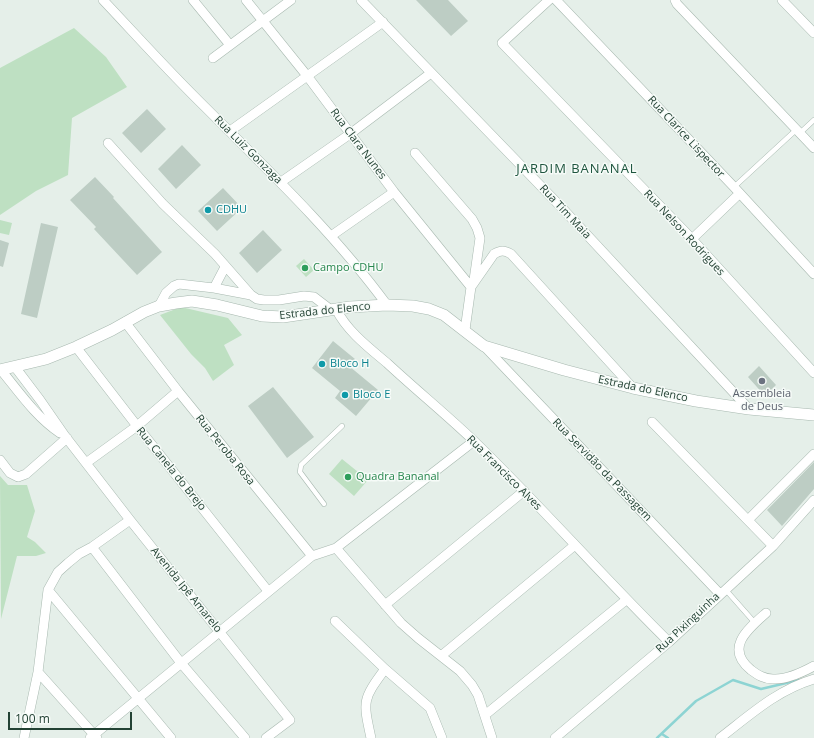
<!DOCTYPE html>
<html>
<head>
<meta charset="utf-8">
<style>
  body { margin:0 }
  #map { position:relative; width:814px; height:738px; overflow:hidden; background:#e5efe9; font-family:"Open Sans",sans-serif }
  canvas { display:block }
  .scale { position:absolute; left:8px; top:712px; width:124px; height:18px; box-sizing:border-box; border:2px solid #234234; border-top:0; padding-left:5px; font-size:12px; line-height:14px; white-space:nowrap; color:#234234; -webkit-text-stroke:3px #f6fbf8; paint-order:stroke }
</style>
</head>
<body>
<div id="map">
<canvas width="814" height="738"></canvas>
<div class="scale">100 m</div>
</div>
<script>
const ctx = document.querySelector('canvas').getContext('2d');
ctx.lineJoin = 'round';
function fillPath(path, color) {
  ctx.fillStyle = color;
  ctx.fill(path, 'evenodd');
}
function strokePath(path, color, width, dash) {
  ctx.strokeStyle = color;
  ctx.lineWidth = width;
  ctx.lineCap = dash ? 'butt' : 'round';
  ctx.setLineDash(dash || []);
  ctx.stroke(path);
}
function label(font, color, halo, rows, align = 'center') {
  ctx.font = font + ' "Open Sans",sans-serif';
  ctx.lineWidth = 3;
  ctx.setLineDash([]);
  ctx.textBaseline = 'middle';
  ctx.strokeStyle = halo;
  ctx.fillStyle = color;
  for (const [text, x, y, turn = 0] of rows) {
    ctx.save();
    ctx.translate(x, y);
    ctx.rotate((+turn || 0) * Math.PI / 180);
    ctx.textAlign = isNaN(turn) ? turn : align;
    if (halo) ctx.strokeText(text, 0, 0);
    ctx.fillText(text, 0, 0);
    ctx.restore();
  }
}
fillPath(new Path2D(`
  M74 28 106 57 127 87 72 118 68 175 36 191 0 215V68Z
  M0 220 12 223 9 235 0 233Z
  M304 259 314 270 306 277 296 266Z
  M181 307 228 318 242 335 224 345 234 365 213 381 205 368 191 354 160 315Z
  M342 459 368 480 354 496 329 474Z
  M0 476 8 485H27L35 511 27 537 35 542 46 553 36 556H17L1 619Z`), '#bee0c2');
strokePath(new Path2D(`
  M662 734 668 738
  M657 738 696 701 733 680 761 689 799 680`), '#8dd4d3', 2.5);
fillPath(new Path2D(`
  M416 0H448L468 21 451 36Z
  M147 109 166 129 141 153 122 133Z
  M182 145 201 165 176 189 158 169Z
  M95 177 114 197 113 198 162 252 137 275 94 229 96 227 70 200Z
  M223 188 242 208 217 231 198 211Z
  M41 223 58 227 37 318 21 314Z
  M263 230 282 250 257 273 239 253Z
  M0 240 9 243 3 267 0 266Z
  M333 341 355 359 349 366 378 390 356 416 335 398 340 391 312 368Z
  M759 366 776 385 765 396 748 377Z
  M273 387 314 437 287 458 248 406Z
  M814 462V489L782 526 767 510Z`), '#bdcdc4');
const service = new Path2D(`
  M800 133 814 120
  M734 187 797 129
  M324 504 300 472 301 465 342 426
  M725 589 755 623`);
const minor = new Path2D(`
  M103 0C137 36 170 73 205 107 269 171 334 233 387 305
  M193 0 230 45
  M246 0 308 77 394 192 471 287
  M361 0 562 208 749 409
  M549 0 502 43 692 239 814 373
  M556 0 734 187 814 274
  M675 0 677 4 814 148
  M782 0 814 33
  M213 58 291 0
  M230 131 383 22
  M108 143 163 204 215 254 251 295
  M415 153 472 219 477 228 480 238 474 280
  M281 182 350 134 431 73
  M331 236 394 192
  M692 239 739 194
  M214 288 225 267
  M159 306 166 293 174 286 179 284 214 288 251 295 257 299 264 300H279L304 296 314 297 331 310
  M336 309C347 331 368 347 387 363 416 390 447 415 475 442 542 507 603 577 669 642
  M125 322 178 391 312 556 336 548 474 441
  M465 330 471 287 494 254C501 250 504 250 511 254L633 388
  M484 346 720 594
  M76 347 137 426 268 591
  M15 367 40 400 65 436 130 520 290 720 266 738
  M1 370C19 392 36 417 60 433
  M652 422 773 546
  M0 460 10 473 18 477 26 474 67 438
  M86 463 137 426 178 391
  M748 520 814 454
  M92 547 181 663 245 738
  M336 548 401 623 418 638 460 671 472 685 478 695 492 738
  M48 590 171 738
  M385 605 524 491
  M766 613C748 629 724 648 751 670 758 675 764 679 773 679 785 680 803 672 814 666
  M335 621 385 669 430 708 442 738
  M441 656 575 545
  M38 672 97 738
  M485 715 626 600
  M24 738 38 672 48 590 58 572 68 563 79 554 92 547 130 520
  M90 738 312 556
  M371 738C363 701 362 700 385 669
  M555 738 669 642 773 546 814 500
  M720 738C750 715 777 690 814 679`);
const tertiary = new Path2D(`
  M0 370 46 359 76 347 112 330 144 312 159 306 176 303 192 301 217 305 262 316 283 317 350 307 387 305 413 306 429 309 444 315 484 346 564 370 633 388 696 401 749 409 814 415`);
strokePath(service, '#a7b8af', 5.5);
strokePath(minor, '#a7b8af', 10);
strokePath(tertiary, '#a7b8af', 12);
strokePath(service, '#fff', 4.5);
strokePath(minor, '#fff', 9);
strokePath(tertiary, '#fff', 11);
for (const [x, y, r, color] of [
  [208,210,4,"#0f9aa8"],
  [305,268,4,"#2e9e5b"],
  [322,364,4,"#0f9aa8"],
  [762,381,4,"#6b7280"],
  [345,395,4,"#0f9aa8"],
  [348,477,4,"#2e9e5b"]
]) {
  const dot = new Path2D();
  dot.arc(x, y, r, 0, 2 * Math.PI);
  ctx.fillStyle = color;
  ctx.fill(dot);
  strokePath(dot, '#f6fbf8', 1.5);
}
label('11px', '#234234', '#f6fbf8', [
  ["Rua Clarice Lispector",686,137,47],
  ["Rua Clara Nunes",358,144,53],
  ["Rua Luiz Gonzaga",248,150,45],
  ["Rua Tim Maia",565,212,47],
  ["Rua Nelson Rodrigues",684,233,47],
  ["Estrada do Elenco",325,311,-6],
  ["Estrada do Elenco",643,389,12],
  ["Rua Peroba Rosa",225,450,51],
  ["Rua Canela do Brejo",171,469,51],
  ["Rua Servidão da Passagem",602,470,46],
  ["Rua Francisco Alves",504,473,45],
  ["Avenida Ipê Amarelo",186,590,51],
  ["Rua Pixinguinha",688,623,-43]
]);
label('11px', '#0d838f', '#f6fbf8', [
  ["CDHU",216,210],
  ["Bloco H",330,364],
  ["Bloco E",353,395]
], 'left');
label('11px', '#27864d', '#f6fbf8', [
  ["Campo CDHU",313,268],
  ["Quadra Bananal",356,477]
], 'left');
label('11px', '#5b616d', '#f6fbf8', [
  ["Assembleia",762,394],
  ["de Deus",762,407]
]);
ctx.letterSpacing = '1px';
label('13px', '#1e553e', '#f6fbf8', [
  ["JARDIM BANANAL",577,169]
]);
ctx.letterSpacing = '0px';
</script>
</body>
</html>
